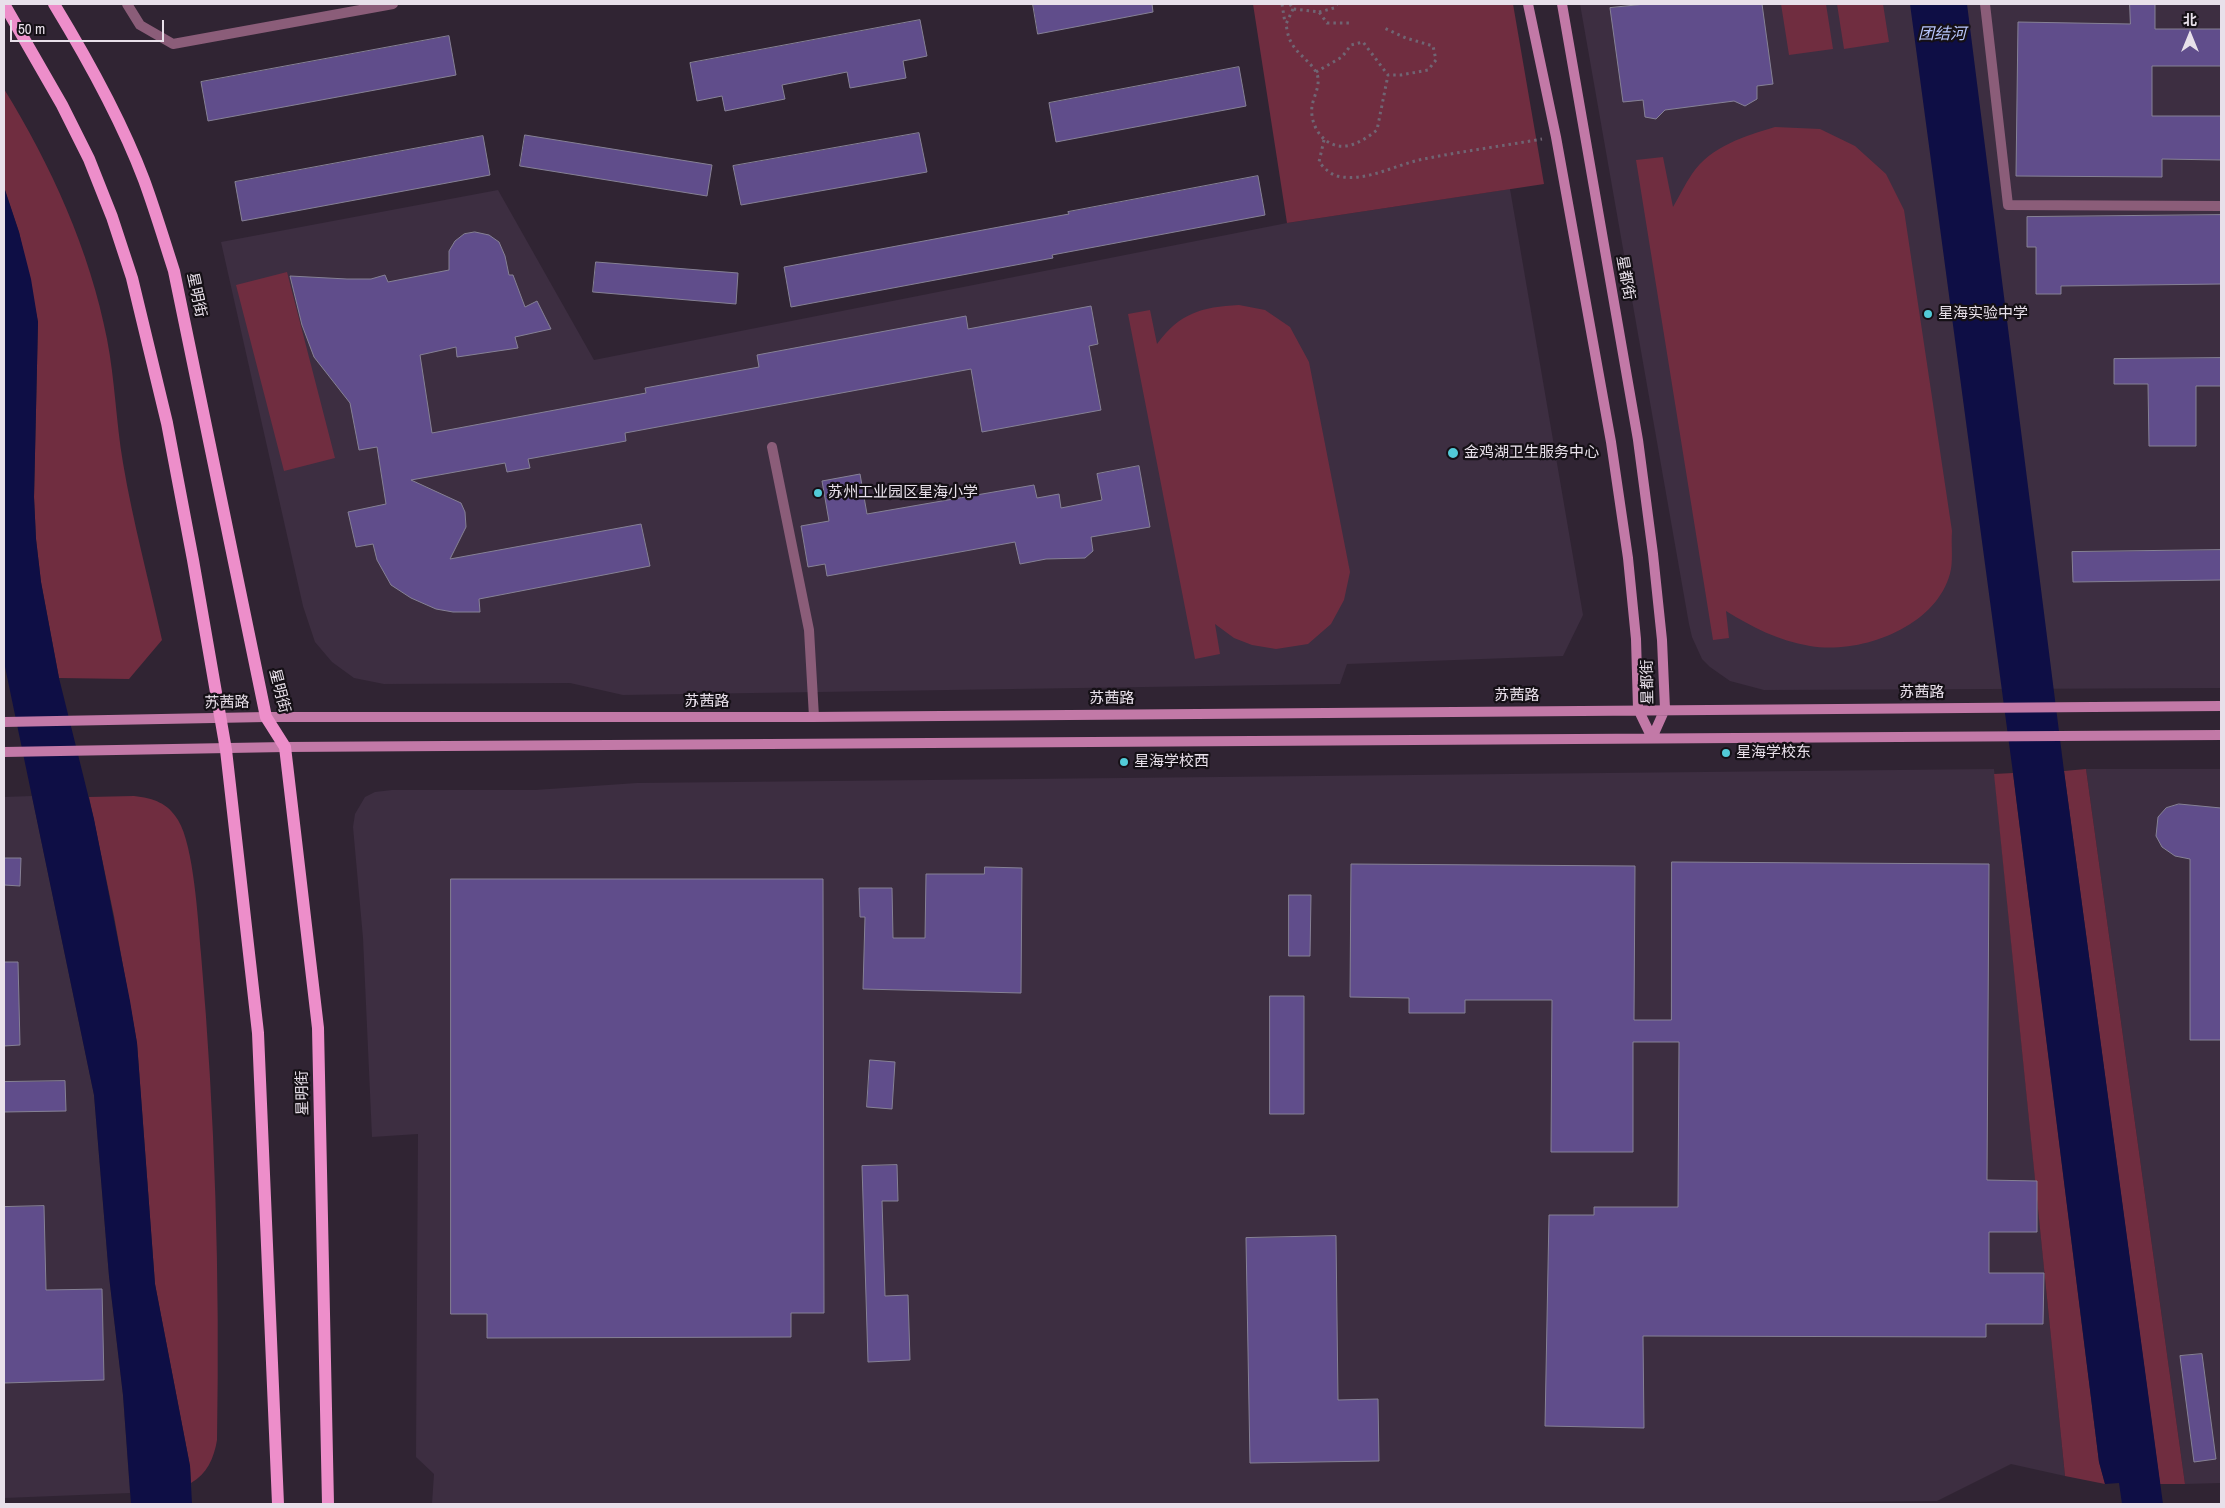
<!DOCTYPE html>
<html>
<head>
<meta charset="utf-8">
<style>
  body { margin:0 }
  #map { position:relative; width:2225px; height:1508px; overflow:hidden; background:#302433; font-family:"Archivo Narrow","Noto Sans SC",sans-serif }
  canvas { display:block }
  .frame { position:absolute; inset:0; border:5px solid #e8e0ea; pointer-events:none }
  .north { position:absolute; left:2165px; top:10px; width:50px; height:50px; -webkit-text-stroke:4px #151016; paint-order:stroke; rotate:0deg; font-size:14px; font-weight:700; line-height:20px; text-align:center; color:#e8e0ea }
  .north::after { content:''; display:block; margin:auto; width:18px; height:22px; background:#e8e0ea; clip-path:polygon(50% 0,100% 100%,50% 72%,0 100%) }
  .scale { position:absolute; left:10px; top:20px; width:154px; height:22px; box-sizing:border-box; border:2px solid #e8e0ea; border-top:0; padding-left:6px; font-size:15px; line-height:18px; white-space:nowrap; color:#e8e0ea; -webkit-text-stroke:4px #151016; paint-order:stroke }
</style>
</head>
<body>
<div id="map">
<canvas width="2225" height="1508"></canvas>
<div class="frame"></div>
<div class="north">北</div>
<div class="scale">50 m</div>
</div>
<script>
const ctx = document.querySelector('canvas').getContext('2d');
ctx.lineJoin = 'round';
function fillPath(path, color) {
  ctx.fillStyle = color;
  ctx.fill(path, 'evenodd');
}
function strokePath(path, color, width, dash) {
  ctx.strokeStyle = color;
  ctx.lineWidth = width;
  ctx.lineCap = dash ? 'butt' : 'round';
  ctx.setLineDash(dash || []);
  ctx.stroke(path);
}
function label(font, color, halo, rows, align = 'center') {
  ctx.font = font + ' "Archivo Narrow","Noto Sans SC",sans-serif';
  ctx.lineWidth = 4.5;
  ctx.setLineDash([]);
  ctx.textBaseline = 'middle';
  ctx.strokeStyle = halo;
  ctx.fillStyle = color;
  for (const [text, x, y, turn = 0] of rows) {
    ctx.save();
    ctx.translate(x, y);
    ctx.rotate((+turn || 0) * Math.PI / 180);
    ctx.textAlign = isNaN(turn) ? turn : align;
    if (halo) ctx.strokeText(text, 0, 0);
    ctx.fillText(text, 0, 0);
    ctx.restore();
  }
}
fillPath(new Path2D(`
  M1580 4H2221V688L1764 690 1730 681 1710 667 1702 659 1692 637 1689 624Z
  M1510 189 1583 615 1563 656 1347 664 1340 684 623 695 570 683 384 684 354 678 332 662 315 642 303 606 221 242 498 190 594 360 1287 223Z
  M1994 769 2065 1476 2011 1464 1937 1501 1651 1504H432L434 1474 416 1457 418 1134 372 1137 363 938 353 827 355 814 365 797 375 792 392 790H535L637 783Z
  M2086 769H2221V1483L2185 1484Z
  M32 796 94 1095 109 1276 123 1395 130 1493 4 1498V797Z`), '#3d2e41');
fillPath(new Path2D(`
  M1253 4H1513L1544 184 1287 223Z
  M1781 4H1826L1833 49 1789 55Z
  M1837 4H1883L1889 42 1844 49Z
  M4 89C51 165 90 251 107 339 115 380 116 422 123 463 133 522 149 581 162 640L129 679 59 678 41 582 36 539 34 497 38 322 19 232 4 187Z
  M1775 127 1820 129 1855 146 1886 174 1904 210 1952 531C1951 544 1953 558 1951 569 1940 626 1861 655 1810 646 1777 640 1754 628 1726 611L1729 638 1713 640 1636 160 1663 157 1673 207C1679 197 1685 184 1692 174 1711 146 1745 136 1775 127Z
  M287 272 335 458 284 471 236 285Z
  M1239 305 1265 310 1290 327 1309 362 1350 572 1344 600 1331 624 1308 644 1276 649 1252 645 1234 638 1215 624 1220 654 1195 659 1128 314 1150 310 1157 344C1180 313 1201 307 1239 305Z
  M2086 769 2185 1484H2160L2064 771Z
  M2013 773 2099 1462 2105 1484 2065 1476 1994 774Z
  M134 796C153 798 168 803 178 820 194 846 198 921 201 954 215 1115 220 1278 217 1440 214 1458 207 1474 191 1483L190 1466 155 1284 137 1043 114 916 89 797Z`), '#702d40');
fillPath(new Path2D(`
  M1910 4H1967L2064 771 2163 1504H2122L2119 1483 2105 1484 2099 1462 2013 773Z
  M4 187 19 232 31 279 38 322 34 497 36 539 41 582 59 678 94 819 130 1001 137 1043 155 1284 190 1466 192 1504H131L123 1395 109 1276 94 1095 4 662Z`), '#0e0e45');
const building = new Path2D(`
  M1033 4H1152L1153 12 1038 34Z
  M1646 4H1762L1773 84 1757 86V99L1745 106 1734 101 1665 110 1656 119 1645 117 1643 100 1623 102 1610 8Z
  M2130 4H2155V29H2221V66H2152V116H2221V160L2162 159V177L2016 176 2018 22 2130 24Z
  M920 20 927 56 903 61 906 78 850 88 847 72 782 85 785 99 725 111 722 96 697 101 690 63Z
  M449 36 456 75 208 121 201 82Z
  M1239 67 1246 106 1056 142 1049 103Z
  M919 133 927 172 741 205 733 166Z
  M525 135 712 165 707 196 520 166Z
  M483 136 490 175 242 221 235 182Z
  M1258 176 1265 215 1052 255 1053 258 791 307 784 267 1069 214 1068 212Z
  M2221 215V284L2061 286V294H2036V247H2027V217Z
  M475 232 489 235 499 242 505 256 509 275H513L525 307 537 301 551 329 515 337 518 348 457 357 456 347 420 355 432 433 646 393 645 388 759 367 757 355 966 316 968 329 1091 306 1098 344 1089 346 1101 410 982 432 971 369 625 433 626 441 528 459 530 468 507 472 505 463 411 480 461 503 465 512 466 527 450 559 641 524 650 566 479 599 480 612H453L436 609 411 598 391 585 377 560 373 544 356 547 348 512 386 504 377 447 359 450 350 403 314 357 302 325 290 276 347 279H371L385 275 388 282 449 270V251L455 241 464 234Z
  M596 262 738 273 736 304 593 292Z
  M2221 358V386H2196V446H2149L2148 384H2114V359Z
  M1139 466 1150 527 1091 537 1093 551 1085 558 1046 559 1020 564 1015 542 827 576 825 564 808 567 801 526 829 521 822 481 860 474 867 514 1034 485 1037 498 1059 494 1061 508 1102 500 1097 474Z
  M2221 550V580L2073 582 2072 552Z
  M2179 804 2221 808V1040H2190V859L2175 856 2162 847 2156 836 2158 817 2166 808Z
  M4 858H21L20 886 4 885Z
  M1672 862 1989 864 1987 1180 2037 1181V1232H1989V1273H2044L2043 1324H1986V1337L1643 1336 1644 1428 1545 1426 1549 1215H1594V1207H1678L1679 1042H1633V1152H1551L1552 1000H1465V1013H1409V998L1350 997 1351 864 1635 866 1634 1020H1671Z
  M985 867 1022 868 1021 993 863 989 865 917H860L859 888H892L893 938H925L926 874H984Z
  M451 879H823L824 1313H791V1337L487 1338V1314H451Z
  M1289 895H1311L1310 956H1289Z
  M4 962H18L20 1045 4 1046Z
  M1270 996H1304V1114H1270Z
  M870 1060 895 1062 892 1109 867 1107Z
  M65 1081 66 1111 4 1112V1082Z
  M897 1165 898 1201H882L885 1296 908 1295 910 1360 868 1362 862 1166Z
  M44 1206 46 1290 102 1289 104 1380 4 1383V1207Z
  M1336 1236 1338 1400 1378 1399 1379 1461 1250 1463 1246 1238Z
  M2202 1354 2216 1459 2194 1462 2180 1356Z`);
fillPath(building, '#604d8b');
strokePath(building, '#868195', 1);
strokePath(new Path2D(`
  M1282 4 1285 23
  M1290 4 1293 9 1319 12 1327 23H1350
  M1293 9 1286 24C1287 30 1288 37 1291 42 1297 54 1310 61 1316 72 1322 83 1314 95 1312 106 1310 121 1318 138 1332 144 1348 151 1364 140 1377 130L1388 75
  M1319 12 1334 8 1337 4
  M1316 72 1342 57 1351 45 1363 42 1388 75H1401L1428 70 1436 60 1433 46 1406 38 1384 28
  M1324 140 1319 162C1324 168 1330 174 1337 176 1366 183 1396 164 1424 159 1463 151 1503 146 1542 139`), '#706573', 3, [2.5, 4]);
strokePath(new Path2D(`
  M127 4 140 25 173 44 393 4
  M1985 4 2008 205 2221 206
  M772 447 809 630 814 717`), '#8b5d79', 10);
strokePath(new Path2D(`
  M1528 4 1556 137 1611 442 1628 558 1636 639 1638 709 1652 738
  M1562 4 1638 440 1653 554 1662 640 1665 709 1652 738
  M4 722 266 717H814L2221 706
  M4 752 285 747 2221 735`), '#c279a7', 10);
strokePath(new Path2D(`
  M4 4 62 105 89 159 112 217 132 278 167 423 193 560 226 750 258 1033 278 1504
  M54 4C88 60 121 119 144 180 155 210 164 240 174 271L266 717 285 747 318 1028 328 1504`), '#ed8eca', 12);
for (const [x, y, r, color] of [
  [1928,314,5,"#52cbd8"],
  [1453,453,6,"#52cbd8"],
  [818,493,5,"#52cbd8"],
  [1726,753,5,"#52cbd8"],
  [1124,762,5,"#52cbd8"]
]) {
  const dot = new Path2D();
  dot.arc(x, y, r, 0, 2 * Math.PI);
  ctx.fillStyle = color;
  ctx.fill(dot);
  strokePath(dot, '#151016', 2);
}
label('15px', '#e8e0ea', '#151016', [
  ["星都街",1625,278,80],
  ["星明街",196,295,78],
  ["星都街",1648,682,-91],
  ["星明街",279,691,76],
  ["苏茜路",1922,693],
  ["苏茜路",1517,696],
  ["苏茜路",1112,699],
  ["苏茜路",707,702],
  ["苏茜路",227,703,-1],
  ["星明街",303,1093,-91]
]);
label('15px', '#e8e0ea', '#151016', [
  ["星海实验中学",1938,314],
  ["金鸡湖卫生服务中心",1464,453],
  ["苏州工业园区星海小学",828,493],
  ["星海学校东",1736,753],
  ["星海学校西",1134,762]
], 'left');
label('italic 16px', '#b7c5fb', '#151016', [
  ["团结河",1942,35]
]);
</script>
</body>
</html>
